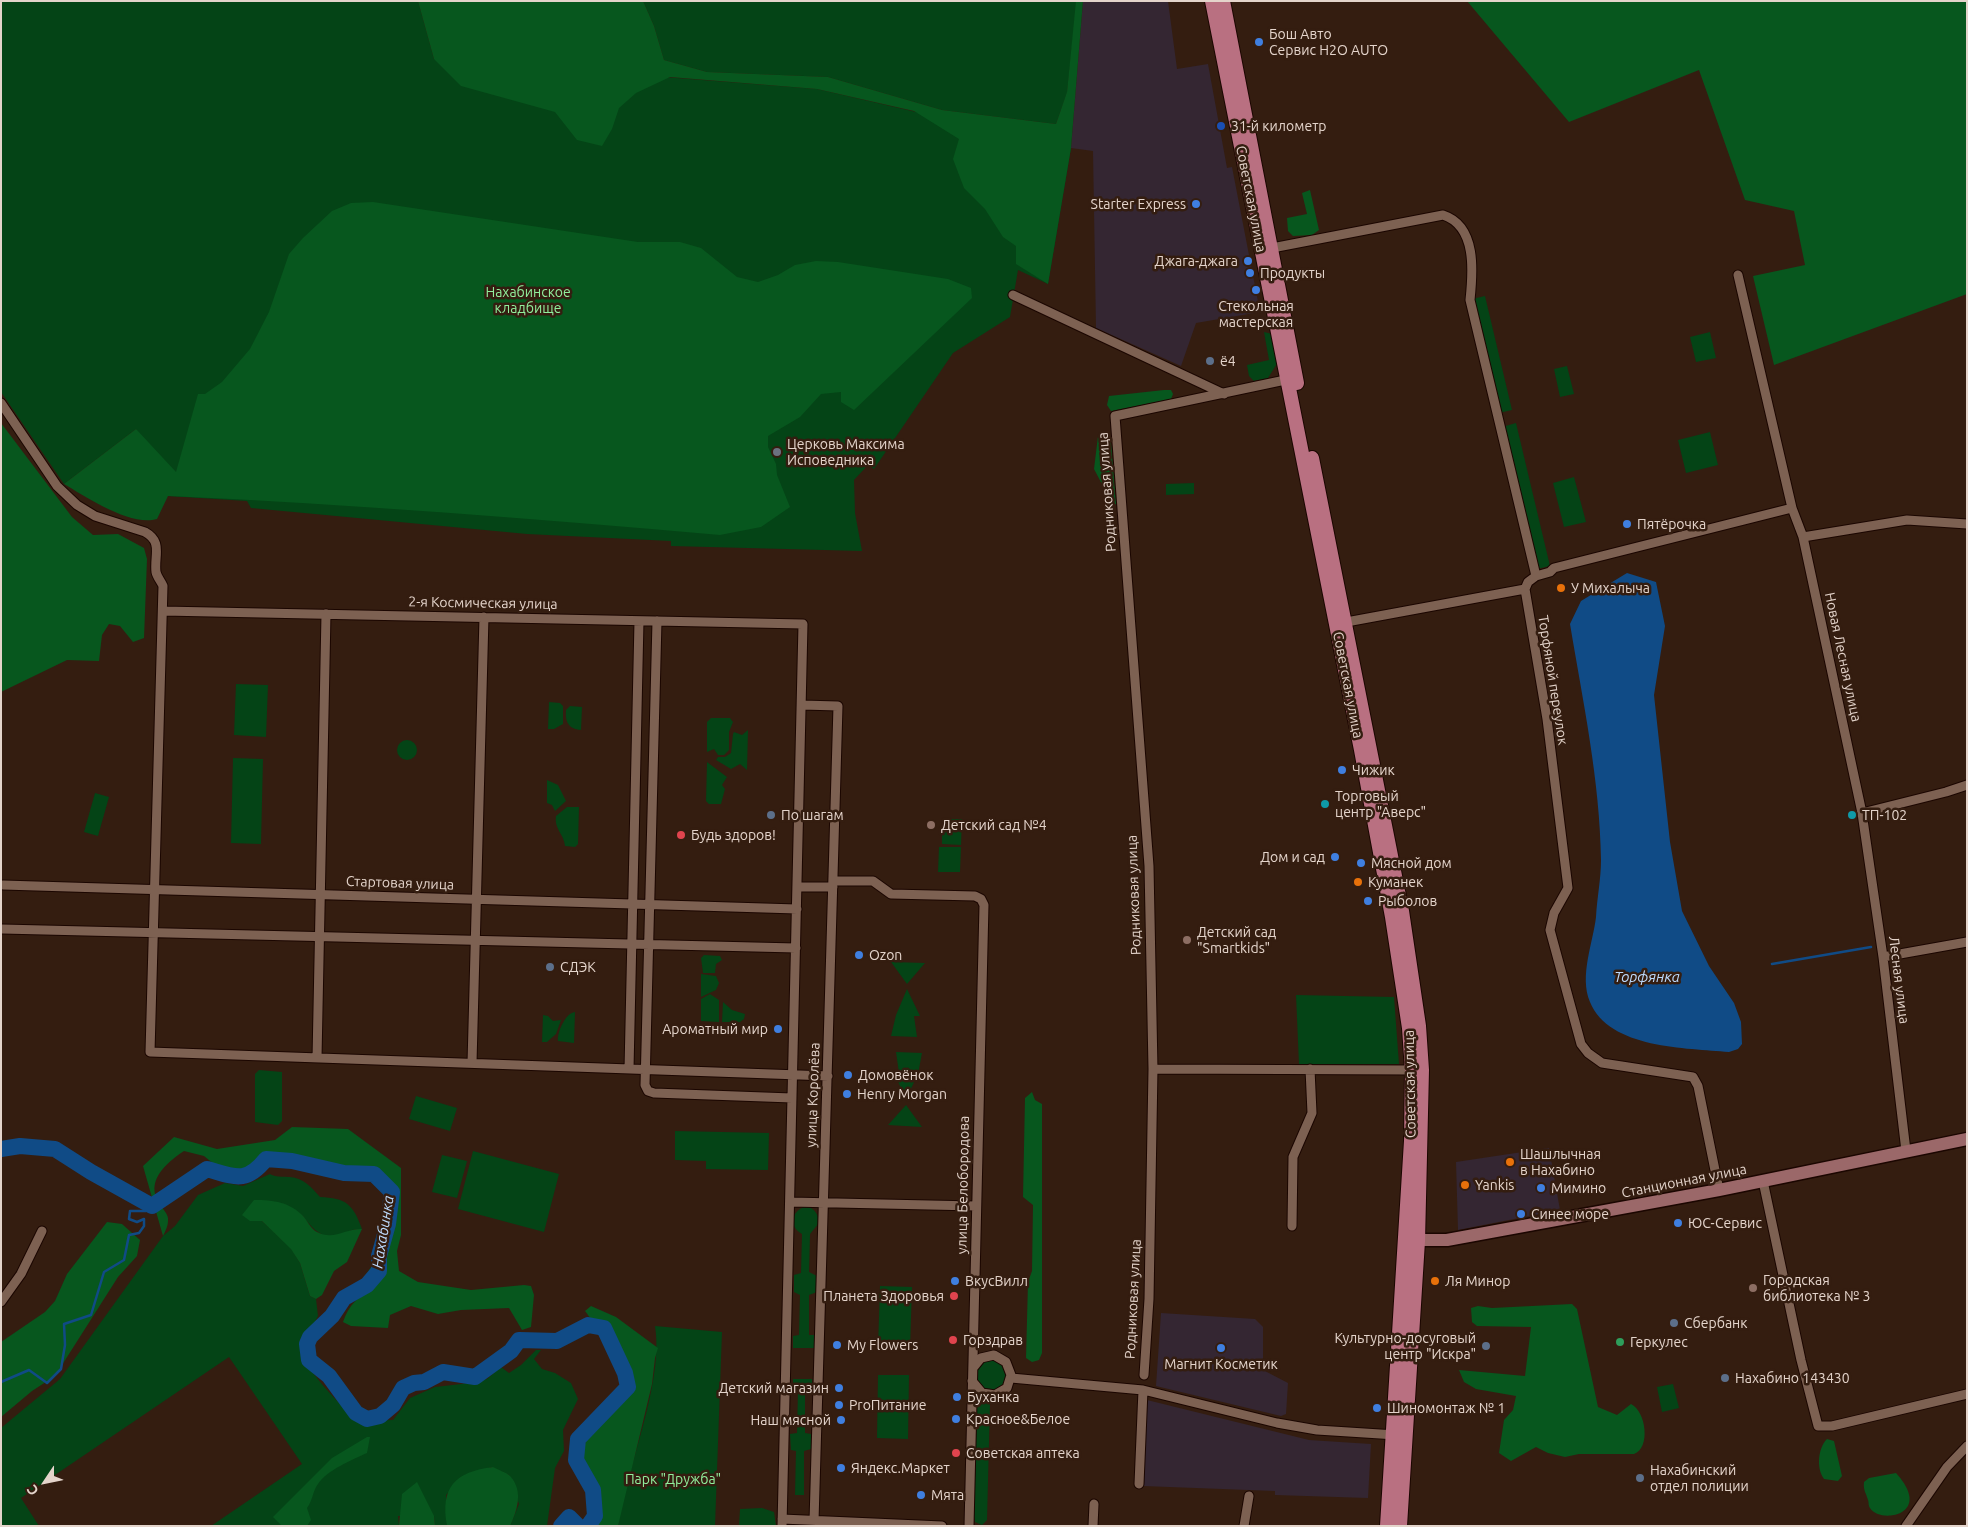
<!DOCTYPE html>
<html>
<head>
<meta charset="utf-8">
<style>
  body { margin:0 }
  #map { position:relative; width:1968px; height:1527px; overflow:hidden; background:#341d10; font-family:Ubuntu,sans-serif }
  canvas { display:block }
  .frame { position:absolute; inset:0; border:2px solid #e4d4cb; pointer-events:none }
  .north { position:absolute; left:20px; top:1457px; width:50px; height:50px; -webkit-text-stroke:4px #341d10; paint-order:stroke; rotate:236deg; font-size:14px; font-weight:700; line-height:20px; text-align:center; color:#e4d4cb }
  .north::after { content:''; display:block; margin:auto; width:18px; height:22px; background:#e4d4cb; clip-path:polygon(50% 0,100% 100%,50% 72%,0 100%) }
</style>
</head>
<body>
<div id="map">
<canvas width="1968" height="1527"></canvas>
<div class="frame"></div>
<div class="north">С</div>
</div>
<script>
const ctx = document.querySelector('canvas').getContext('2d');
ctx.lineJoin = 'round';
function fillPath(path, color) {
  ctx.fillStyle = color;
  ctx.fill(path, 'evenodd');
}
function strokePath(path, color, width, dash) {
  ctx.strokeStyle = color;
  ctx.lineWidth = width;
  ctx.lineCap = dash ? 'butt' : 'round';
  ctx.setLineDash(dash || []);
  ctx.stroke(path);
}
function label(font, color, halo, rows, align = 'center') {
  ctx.font = font + ' Ubuntu,sans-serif';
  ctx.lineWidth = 5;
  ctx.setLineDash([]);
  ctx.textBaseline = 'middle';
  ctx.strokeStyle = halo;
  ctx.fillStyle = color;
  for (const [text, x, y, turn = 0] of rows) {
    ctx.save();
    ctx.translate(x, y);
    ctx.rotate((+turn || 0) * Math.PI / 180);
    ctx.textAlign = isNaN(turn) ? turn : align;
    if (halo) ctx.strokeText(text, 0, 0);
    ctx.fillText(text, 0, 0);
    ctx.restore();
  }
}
fillPath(new Path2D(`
  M1083 1H1168L1177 69 1208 64 1227 168 1232 167 1260 312 1196 323 1181 366 1096 328 1093 151 1071 148Z
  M1549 1148 1560 1210 1458 1230 1456 1162Z
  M1161 1313 1255 1319 1263 1327V1370L1288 1383 1286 1414 1281 1416 1156 1386Z
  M1147 1400 1309 1440 1371 1444 1368 1498 1275 1495V1491L1143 1486Z`), '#342632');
fillPath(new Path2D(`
  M1 1H418L434 59 817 89 1071 148 1048 284 1018 270 1010 317 953 353 874 469 868 465 854 480 855 513 862 551 671 546V541L527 534 251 508 247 501 168 496 136 429 64 484 1 392Z
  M643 1H1076L1077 2 1067 93 1056 124 942 110 828 77 707 72 664 60 654 26Z
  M1485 296 1512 410 1499 413 1472 299Z
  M1264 332 1272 334 1278 362 1268 378 1254 381 1249 376 1247 365 1269 360Z
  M1710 332 1716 358 1696 362 1690 337Z
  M1567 366 1574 394 1560 397 1554 369Z
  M1516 423 1550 566 1537 569 1502 427Z
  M1710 432 1718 465 1686 473 1678 440Z
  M1574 477 1586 522 1564 527 1553 483Z
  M1194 483V494L1166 495V484Z
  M236 684 268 685 266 737 234 735Z
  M549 702 560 703 563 706V724L554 729H548Z
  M570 706 582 707 581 730C568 729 565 721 566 710Z
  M711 718H730L733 722 729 732V750L724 755H718L714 749 707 752V722Z
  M748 730 747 770 740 764 731 769 716 760 718 757H725L731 753 733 734 734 732 742 735Z
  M397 750a10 10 0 1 1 20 0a10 10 0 1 1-20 0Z
  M233 758 263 759 261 844 231 843Z
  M707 762 727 777 722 785 725 789 721 804H709L706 801Z
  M547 780 558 785 566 801 555 811 552 805 547 803Z
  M95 793 109 797 98 836 84 832Z
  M567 807H579L578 844 575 847 565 846C564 834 554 829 556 816Z
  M942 819H962L961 845 942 844Z
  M939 847H961L960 872H938Z
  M704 955 720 956 722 960 716 964 715 973H703L701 958Z
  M891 962 925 963 907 984Z
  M701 974 716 976 719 983 716 990 701 997Z
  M907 989 920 1016H914L917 1037 891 1036 896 1015Z
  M710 994 719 1000V1022L701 1021V999Z
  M1296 995 1394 997 1399 1064H1299Z
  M723 1002 732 1010 745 1014 744 1019 740 1022H722Z
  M575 1012 574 1043 558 1041C557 1033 565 1013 575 1012Z
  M543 1015 548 1016 553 1021 561 1020 556 1034 547 1042H542Z
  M896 1052 922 1053 918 1074 906 1099 894 1073H899Z
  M259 1070 282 1072V1121L278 1125 255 1122V1074Z
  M416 1096 457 1108 450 1131 409 1119Z
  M906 1105 922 1127 888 1125Z
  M675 1131 769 1133 768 1170 706 1169V1161L675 1160Z
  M473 1151 559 1174 544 1232 458 1209Z
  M442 1155 467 1161 457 1198 432 1192Z
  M270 1174C278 1178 281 1176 290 1177 304 1178 311 1187 320 1197 346 1198 353 1204 362 1229 351 1228 346 1234 336 1236 321 1239 311 1227 303 1216L250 1221H262L291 1248 300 1263 310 1296 316 1299 318 1316 300 1349C304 1369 342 1406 357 1421L393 1420 410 1398 435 1387 470 1383 487 1379 501 1367 509 1373 521 1365 536 1350H541L534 1359 542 1369 555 1373 571 1383 578 1399 563 1430 564 1451 555 1468 547 1526H510L519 1504 509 1475 492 1467 465 1475 446 1495 447 1526H435L434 1516H398L399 1526H211L302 1464 229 1357 21 1498 39 1526H1V1428L60 1379 163 1236 175 1226 198 1195 225 1183 243 1186Z
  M807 1206C816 1210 818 1214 819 1223L810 1234 809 1272 817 1276V1292L809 1295V1335H815V1348H793V1336L799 1335 800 1295 794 1292V1275L801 1273 802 1234C787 1225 792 1210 807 1206Z
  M880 1286 912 1287 910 1349 878 1348Z
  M655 1326 722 1332 715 1526H618C627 1466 664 1383 655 1326Z
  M976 1375a15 15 0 1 1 30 0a15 15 0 1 1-30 0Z
  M878 1375H909L908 1439 877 1438Z
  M793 1379H812V1390H805V1433L811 1434V1449L804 1451V1495H795L796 1451 791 1450 790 1434 797 1433 798 1390H793Z
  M1673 1384 1679 1408 1662 1412 1657 1387Z
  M977 1398 990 1403 987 1520 982 1525 975 1522 974 1517Z
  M762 1508 774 1512 776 1526H739L740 1509Z`), '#044416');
fillPath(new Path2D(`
  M418 1H643L654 26 664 60 707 72 828 77 942 110 1056 124 1067 92 1076 1H1083L1071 148 1048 284 1016 264V246L1003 237 985 209 964 188 953 159 959 139 914 111 817 89 670 77 636 93 619 108 612 129 602 146 577 140 555 112 461 86 434 59Z
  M1467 1H1967V294L1774 365 1753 276 1805 265 1794 211 1745 200 1699 70 1569 122Z
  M1310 190 1319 230 1312 235 1293 236 1288 231 1287 218 1307 214 1302 193Z
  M373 202 638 242H680L701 248 737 277 758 282 778 275 795 265 816 261 838 262 948 279 971 288 972 298 854 410 841 402V392L821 394 800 417 768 436V447L776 464 777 475 790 507 761 527 720 535C536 519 352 504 168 496L157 519C131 527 86 497 64 484L136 429 176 472 198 394H205L222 382 250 349 269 312 289 254 303 238 332 211 351 203Z
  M1164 390H1171L1173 394 1171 399 1111 411 1107 405 1109 396Z
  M1 423 72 517 93 535 118 534 144 548 147 559 144 638 133 642 120 626 109 624 102 635 99 661 67 660 1 692Z
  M1105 435 1111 443 1116 504 1110 507 1105 502 1104 488 1094 469 1098 436Z
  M1032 1092 1035 1100 1042 1104V1353L1039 1360 1032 1362 1026 1358 1028 1282 1032 1271 1033 1205 1023 1197 1025 1098Z
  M292 1127 348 1129 401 1168V1235L397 1251 399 1271 418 1282 471 1290 524 1285 531 1286 534 1295 531 1327 522 1330 509 1308 461 1310 438 1314 411 1306 390 1315 388 1328 351 1326 343 1322C349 1305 357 1297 373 1289L365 1276C384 1251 398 1209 383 1179L351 1168 341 1167 320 1171 270 1155 241 1171H230L220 1169 204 1156 184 1151C166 1163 144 1182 160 1204 163 1210 169 1214 168 1221 168 1226 165 1232 163 1236L143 1166 174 1137 217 1149 275 1140Z
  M254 1200C274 1200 290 1202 304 1217 308 1222 311 1229 317 1232 334 1241 346 1228 362 1229L347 1262 334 1271 322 1295 316 1299 310 1296 300 1263 291 1249 262 1221H250L242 1215Z
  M107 1222 122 1224 140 1240 137 1256 118 1277 55 1376 32 1391 1 1417V1342L45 1312 55 1301 67 1274Z
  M1572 1304 1577 1309 1598 1407 1617 1415 1631 1404C1646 1411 1651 1448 1634 1454H1579L1565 1457 1548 1453 1536 1447 1511 1461 1499 1453 1504 1420 1513 1410 1516 1396 1476 1389 1464 1382 1459 1370 1525 1376 1531 1327 1477 1326 1472 1322 1471 1308 1478 1306 1492 1308Z
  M591 1306 616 1317 658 1348 655 1358 652 1384 618 1526H594C612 1508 581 1473 583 1452 583 1437 616 1400 628 1390 632 1365 611 1354 599 1334 594 1326 591 1318 585 1311Z
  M367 1437H370L367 1453C352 1460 327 1470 318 1484 313 1490 313 1500 307 1508L311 1520 307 1526H282L273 1517 332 1458Z
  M1827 1439 1834 1441 1842 1476 1838 1481 1824 1479C1816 1468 1818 1448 1827 1439Z
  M493 1467C498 1470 506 1472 510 1476 524 1491 517 1511 510 1526H447C440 1487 455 1472 493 1467Z
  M1896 1473C1935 1516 1879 1524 1870 1508 1868 1505 1869 1502 1868 1500 1866 1493 1863 1490 1864 1482L1869 1478Z
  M417 1482 434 1516 435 1526H399L402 1494Z`), '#07571e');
fillPath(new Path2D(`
  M1627 573 1656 582 1665 626 1654 695 1670 842 1682 911 1709 966 1734 1003 1741 1022 1742 1044 1738 1049 1729 1052C1687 1048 1609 1049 1590 1002 1579 976 1593 943 1596 917 1597 898 1601 879 1601 860 1600 781 1583 702 1570 624L1581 601Z`), '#104b86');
strokePath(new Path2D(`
  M1772 964 1871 947
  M1 1382 29 1370 47 1383 61 1369 65 1345 64 1324 91 1315 104 1272 124 1260 129 1235 139 1233 144 1226V1219L137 1222 129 1219 130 1211H146L147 1204`), '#104b86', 2.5);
strokePath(new Path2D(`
  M1 1149 20 1146 55 1149 91 1172 152 1206 207 1169C235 1177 246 1184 266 1159L292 1161 344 1173 374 1174 392 1192 388 1224 379 1256V1271L367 1285 344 1298 332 1316 310 1337 307 1344 309 1360 329 1376 356 1413 367 1419 380 1416 393 1405 403 1388 414 1383 424 1382 443 1372 475 1377 511 1351 519 1340 557 1341 588 1325 604 1328 625 1373 628 1387 578 1439 576 1460 593 1490 595 1516 588 1526
  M561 1526 569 1517 578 1526`), '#104b86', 16);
const street = new Path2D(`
  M1272 248 1443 215C1477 226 1473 272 1470 300L1536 576 1528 582 1525 589 1547 719 1568 888 1554 913 1550 930 1581 1044 1588 1053 1602 1063 1693 1077 1698 1086 1719 1190
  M1738 275 1792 508 1803 537 1862 813 1883 957 1906 1151
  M1013 295 1224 394
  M1 403 57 486 77 505 95 516 145 532C163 542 154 555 156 572 157 577 161 581 163 586L150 1052 828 1076
  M1803 537 1907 520 1967 524
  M1536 576 1550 572 1554 568 1792 508
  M163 611 803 624 782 1526
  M657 621 645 1085 648 1091 654 1093 792 1098
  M1341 623 1525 589
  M802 705 838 706 814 1521
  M1862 813 1946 792 1967 785
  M833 881H873L891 894 975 896 981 899 984 905 969 1526
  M3 885 797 909
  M797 887H833
  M2 929 796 948
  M1883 957 1967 942
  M317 1058 326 614
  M472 1063 484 617
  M629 1069 639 621
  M1153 1069 1412 1070
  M1763 1181 1801 1360 1818 1426H1832L1967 1394
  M790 1202 976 1206
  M1292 1226 1293 1157 1312 1113 1310 1069
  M1 1302 21 1274 42 1231
  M1144 1375 1149 1299 1153 1069 1149 866 1115 416 1290 379
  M1011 1378 1143 1390 1277 1423 1317 1430 1396 1435
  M972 1381 982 1393 995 1395 1007 1388 1011 1375 1006 1362 994 1355 981 1358 973 1368
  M1139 1484 1143 1390
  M782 1519 942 1526
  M1093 1526 1094 1504
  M1244 1526 1249 1496
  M1906 1526 1947 1467 1967 1446`);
const secondary = new Path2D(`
  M1409 1240H1447L1719 1190 1967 1139`);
const primary = new Path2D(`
  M1212 1 1361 750 1392 917 1409 1028 1412 1070 1411 1141 1387 1526
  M1223 1 1297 383
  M1312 458 1402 911 1419 1026 1422 1070 1418 1241 1400 1526`);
strokePath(street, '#1b0600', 11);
strokePath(secondary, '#1b0600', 15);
strokePath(primary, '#1b0600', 16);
strokePath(street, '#7d6152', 9);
strokePath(secondary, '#9b6869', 12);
strokePath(primary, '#b97081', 14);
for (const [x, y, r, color] of [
  [1259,42,5,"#3f7fe0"],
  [1221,126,5,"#1a4fb4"],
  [1196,204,5,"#3f7fe0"],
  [1248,261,5,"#3f7fe0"],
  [1250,273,5,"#3f7fe0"],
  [1256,290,5,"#3f7fe0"],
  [1210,361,5,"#5c6f8a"],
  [777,452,5,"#6b7280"],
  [1627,524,5,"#3f7fe0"],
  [1561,588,5,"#e8710a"],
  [1342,770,5,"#3f7fe0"],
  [1325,804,5,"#0f9aa8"],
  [771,815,5,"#5c6f8a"],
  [1852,815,5,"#0f9aa8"],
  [931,825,5,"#8d6e63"],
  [681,835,5,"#e0444e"],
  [1335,857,5,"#3f7fe0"],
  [1361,863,5,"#3f7fe0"],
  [1358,882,5,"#e8710a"],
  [1368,901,5,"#3f7fe0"],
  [1187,940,5,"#8d6e63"],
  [859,955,5,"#3f7fe0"],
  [550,967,5,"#5c6f8a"],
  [778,1029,5,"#3f7fe0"],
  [848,1075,5,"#3f7fe0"],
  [847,1094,5,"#3f7fe0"],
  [1510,1162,5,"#e8710a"],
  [1465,1185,5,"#e8710a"],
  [1541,1188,5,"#3f7fe0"],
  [1521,1214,5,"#3f7fe0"],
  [1678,1223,5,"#3f7fe0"],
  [955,1281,5,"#3f7fe0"],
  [1435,1281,5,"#e8710a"],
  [1753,1288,5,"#8d6e63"],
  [954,1296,5,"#e0444e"],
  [1674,1323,5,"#5c6f8a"],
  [953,1340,5,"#e0444e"],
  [1620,1342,5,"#2e9e5b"],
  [837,1345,5,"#3f7fe0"],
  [1486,1346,5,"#5c6f8a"],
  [1221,1348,5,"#3f7fe0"],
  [1725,1378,5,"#5c6f8a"],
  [839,1388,5,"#3f7fe0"],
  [957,1397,5,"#3f7fe0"],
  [839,1405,5,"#3f7fe0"],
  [1377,1408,5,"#3f7fe0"],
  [956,1419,5,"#3f7fe0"],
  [841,1420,5,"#3f7fe0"],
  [956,1453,5,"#e0444e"],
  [841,1468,5,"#3f7fe0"],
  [1640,1478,5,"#5c6f8a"],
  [921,1495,5,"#3f7fe0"]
]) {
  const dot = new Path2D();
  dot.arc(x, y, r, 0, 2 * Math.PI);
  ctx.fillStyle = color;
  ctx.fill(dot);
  strokePath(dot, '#341d10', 2);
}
label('14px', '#e4d4cb', '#341d10', [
  ["Бош Авто",1269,34],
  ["Сервис H2O AUTO",1269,50],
  ["31-й километр",1231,126],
  ["Starter Express",1186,204,"right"],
  ["Джага-джага",1238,261,"right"],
  ["Продукты",1260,273],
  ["Стекольная",1256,306,"center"],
  ["мастерская",1256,322,"center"],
  ["ё4",1220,361],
  ["Церковь Максима",787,444],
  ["Исповедника",787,460],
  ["Пятёрочка",1637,524],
  ["У Михалыча",1571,588],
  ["Чижик",1352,770],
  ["Торговый",1335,796],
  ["центр \"Аверс\"",1335,812],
  ["По шагам",781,815],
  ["ТП-102",1862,815],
  ["Детский сад №4",941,825],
  ["Будь здоров!",691,835],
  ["Дом и сад",1325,857,"right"],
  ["Мясной дом",1371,863],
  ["Куманек",1368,882],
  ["Рыболов",1378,901],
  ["Детский сад",1197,932],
  ["\"Smartkids\"",1197,948],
  ["Ozon",869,955],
  ["СДЭК",560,967],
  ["Ароматный мир",768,1029,"right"],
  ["Домовёнок",858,1075],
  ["Henry Morgan",857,1094],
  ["Шашлычная",1520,1154],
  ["в Нахабино",1520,1170],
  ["Yankis",1475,1185],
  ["Мимино",1551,1188],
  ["Синее море",1531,1214],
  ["ЮС-Сервис",1688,1223],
  ["Городская",1763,1280],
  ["библиотека № 3",1763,1296],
  ["ВкусВилл",965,1281],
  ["Ля Минор",1445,1281],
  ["Планета Здоровья",944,1296,"right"],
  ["Сбербанк",1684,1323],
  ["Культурно-досуговый",1476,1338,"right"],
  ["центр \"Искра\"",1476,1354,"right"],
  ["Горздрав",963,1340],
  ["Геркулес",1630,1342],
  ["My Flowers",847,1345],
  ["Магнит Косметик",1221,1364,"center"],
  ["Нахабино 143430",1735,1378],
  ["Детский магазин",829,1388,"right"],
  ["Буханка",967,1397],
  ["ProПитание",849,1405],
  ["Шиномонтаж № 1",1387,1408],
  ["Красное&Белое",966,1419],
  ["Наш мясной",831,1420,"right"],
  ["Советская аптека",966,1453],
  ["Яндекс.Маркет",851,1468],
  ["Нахабинский",1650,1470],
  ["отдел полиции",1650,1486],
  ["Мята",931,1495]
], 'left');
label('14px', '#e4d4cb', '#341d10', [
  ["Советская улица",1251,199,79],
  ["Родниковая улица",1107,492,-94],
  ["2-я Космическая улица",483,603,1],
  ["Новая Лесная улица",1843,657,78],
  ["Торфяной переулок",1553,680,81],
  ["Советская улица",1348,685,79],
  ["Стартовая улица",400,883,2],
  ["Родниковая улица",1134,895,-92],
  ["Лесная улица",1899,980,83],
  ["Советская улица",1410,1084,-91],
  ["улица Королёва",813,1095,-88],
  ["Станционная улица",1684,1181,-11],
  ["улица Белобородова",963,1185,-89],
  ["Родниковая улица",1133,1299,-87]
]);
label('14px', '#91ef9d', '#341d10', [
  ["Нахабинское",528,292],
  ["кладбище",528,308],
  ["Парк \"Дружба\"",673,1479]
]);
label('italic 15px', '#bcdafd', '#341d10', [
  ["Торфянка",1647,977],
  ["Нахабинка",383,1232,-81]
]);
</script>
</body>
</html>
